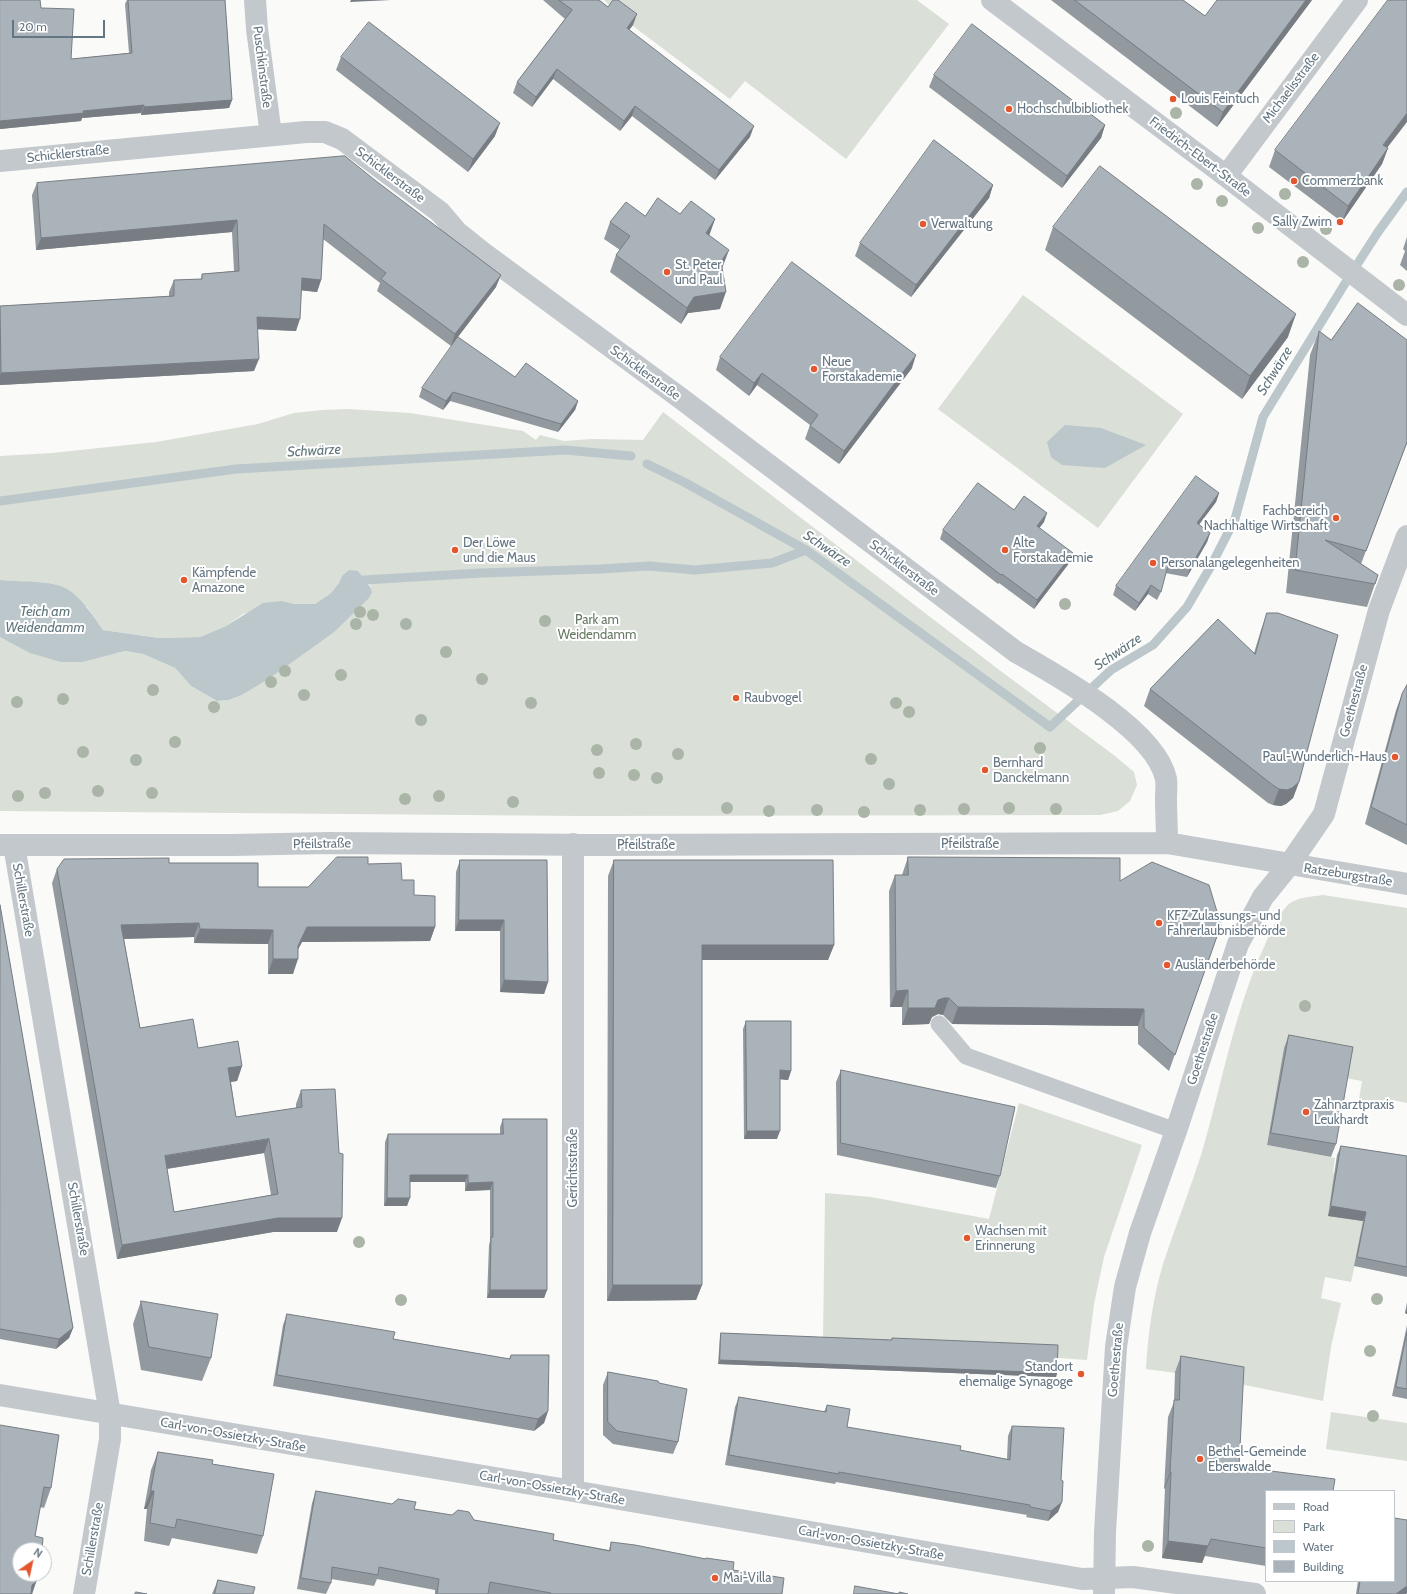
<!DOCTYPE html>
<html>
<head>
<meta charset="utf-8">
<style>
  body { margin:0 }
  #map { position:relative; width:1407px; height:1594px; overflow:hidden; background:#fafaf8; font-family:Cabin,sans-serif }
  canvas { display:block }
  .legend { position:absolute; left:1265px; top:1490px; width:130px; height:92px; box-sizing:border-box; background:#fff; border:1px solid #c1c8cd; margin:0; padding:5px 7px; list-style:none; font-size:12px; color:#657683 }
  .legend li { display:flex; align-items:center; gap:8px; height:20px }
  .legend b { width:20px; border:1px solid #c1c8cd }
  .north { position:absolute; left:12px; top:1542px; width:40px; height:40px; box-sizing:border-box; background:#fff; border:1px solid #c1c8cd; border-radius:50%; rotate:34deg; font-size:11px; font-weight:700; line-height:16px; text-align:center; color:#657683 }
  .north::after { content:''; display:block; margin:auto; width:14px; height:18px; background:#e4572e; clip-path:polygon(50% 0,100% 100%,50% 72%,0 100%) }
  .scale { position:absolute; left:12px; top:20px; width:93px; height:18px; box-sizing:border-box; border:2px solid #657683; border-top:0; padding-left:5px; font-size:12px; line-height:14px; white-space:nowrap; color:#657683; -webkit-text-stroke:3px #fff; paint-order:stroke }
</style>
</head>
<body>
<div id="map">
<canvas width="1407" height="1594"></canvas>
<ul class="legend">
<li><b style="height:5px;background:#c3c8cc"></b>Road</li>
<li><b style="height:11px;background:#dadfd7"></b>Park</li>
<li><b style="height:11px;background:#bbc7cb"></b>Water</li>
<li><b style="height:11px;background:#aab3b9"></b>Building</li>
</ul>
<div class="north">N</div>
<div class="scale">20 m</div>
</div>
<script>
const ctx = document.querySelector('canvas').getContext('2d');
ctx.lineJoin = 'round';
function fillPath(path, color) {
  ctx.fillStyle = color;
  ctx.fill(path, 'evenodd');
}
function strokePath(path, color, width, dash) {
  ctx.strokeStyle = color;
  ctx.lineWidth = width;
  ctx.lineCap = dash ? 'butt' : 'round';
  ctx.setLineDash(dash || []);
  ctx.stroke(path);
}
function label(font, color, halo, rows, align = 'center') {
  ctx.font = font + ' Cabin,sans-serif';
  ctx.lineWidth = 4;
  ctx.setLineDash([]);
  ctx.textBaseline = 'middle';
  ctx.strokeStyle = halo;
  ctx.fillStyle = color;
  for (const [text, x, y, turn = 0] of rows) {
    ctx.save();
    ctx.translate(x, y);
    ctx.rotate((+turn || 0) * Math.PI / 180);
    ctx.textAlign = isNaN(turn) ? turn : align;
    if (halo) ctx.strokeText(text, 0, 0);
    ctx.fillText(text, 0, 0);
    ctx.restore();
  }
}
fillPath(new Path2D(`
  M604 0H917L949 24 846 159 745 81 730 99 621 17Z
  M1023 295 1183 414 1098 528 938 409Z
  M348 409 410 413 523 431 536 440 540 435 564 441 592 439 643 440 663 412 998 669 1115 756 1134 772 1137 785 1130 801 1118 811 1100 815 582 816 0 811V637L83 662 125 651 143 654 175 668 191 686 217 701 229 700 242 695 333 633 371 586 364 580 358 571 342 576 339 583 331 593 315 604H295L282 601 243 614 226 626 200 637 159 638 103 630 87 607 46 583 0 580V456L52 453 156 442 258 424 294 413 322 410Z
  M1323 895 1407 908V1103L1392 1100 1358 1105 1362 1081 1345 1078 1284 1048 1267 1145 1335 1158 1333 1173 1335 1174 1328 1216 1365 1221 1351 1282 1325 1277 1321 1298 1341 1303 1331 1347 1323 1401C1265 1389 1206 1376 1146 1369 1148 1333 1153 1298 1163 1264 1175 1227 1190 1190 1202 1152 1222 1084 1234 1012 1264 947 1270 933 1276 918 1286 907 1294 897 1311 897 1323 895Z
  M1019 1103 1142 1145 1104 1257 1094 1304 1087 1360 823 1341 825 1193 871 1197 989 1219Z
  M1331 1412 1407 1423V1461L1326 1449Z`), '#dadfd7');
fillPath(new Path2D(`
  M1065 425 1101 428 1146 445 1105 468 1062 465 1051 457 1047 442Z
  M349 570 358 571C363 578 370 584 372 592L369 598 333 633 271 677 242 695 229 700 217 701 191 686 175 668 143 654 125 651 83 662H61L30 653 0 637V580C19 582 51 580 67 589 81 597 94 617 103 630L159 638 200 637 226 626 263 603 282 601 295 604H315L331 593 339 583 342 576Z`), '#bbc7cb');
strokePath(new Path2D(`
  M647 464 684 482 806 550 1050 727 1111 670 1153 645 1187 607 1211 566 1235 519 1263 417 1349 277 1378 232 1407 192
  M0 501 236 469 565 450 631 456
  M357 588 364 580 481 573 600 569 649 566 695 570 772 563 806 550`), '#bbc7cb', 9);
strokePath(new Path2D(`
  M939 1024 966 1056 1176 1131`), '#c3c8cc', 17);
strokePath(new Path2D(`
  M255 0 257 29 271 135
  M992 0 1226 176 1407 315
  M0 161 306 132H325L342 139 440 212 457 232 482 252 683 400 1016 652C1058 676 1156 730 1166 779 1167 785 1166 792 1166 798 1166 813 1167 828 1167 843
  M1226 176 1357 0
  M0 845H233L328 843 607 845 1167 843 1407 884
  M14 845 110 1414V1439L84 1594
  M0 1395 573 1491 1082 1579 1133 1577 1255 1594
  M573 1491V844
  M1104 1594 1105 1532 1116 1347 1125 1287 1140 1233 1176 1131 1238 944 1263 897 1289 865 1324 814 1379 610 1407 536`), '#c3c8cc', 22);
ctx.fillStyle = '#aab4a7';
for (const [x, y] of [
  [1176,113],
  [1197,184],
  [1285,194],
  [1222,201],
  [1258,228],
  [1326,229],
  [1303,262],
  [1399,285],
  [1065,604],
  [360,612],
  [373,615],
  [545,621],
  [356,624],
  [406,624],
  [446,652],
  [285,671],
  [341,675],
  [482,679],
  [271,682],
  [153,690],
  [304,695],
  [63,699],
  [17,702],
  [531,703],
  [896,703],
  [214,707],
  [909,712],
  [421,720],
  [175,742],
  [636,744],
  [1040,748],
  [597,750],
  [83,752],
  [678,754],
  [871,759],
  [136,760],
  [599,773],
  [634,775],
  [657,778],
  [889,784],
  [98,791],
  [45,793],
  [152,793],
  [18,796],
  [439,796],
  [405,799],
  [513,802],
  [727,808],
  [1009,808],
  [964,809],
  [1056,809],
  [817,810],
  [920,810],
  [769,811],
  [864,812],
  [1305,1006],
  [359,1242],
  [1377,1299],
  [401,1300],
  [1370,1351],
  [1373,1416],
  [1148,1546]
]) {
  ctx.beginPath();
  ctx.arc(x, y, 6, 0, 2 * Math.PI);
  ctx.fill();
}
fillPath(new Path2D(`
  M0 0 41 8 71 59 129 53 125 4 127 0H225L232 100 229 108 141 115V113L82 118 81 121 0 129Z
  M543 0H599L608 7 633 25 629 30 750 137 715 180 632 116 620 131 553 79 532 107 513 93 517 82 565 19Z
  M1051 0H1183L1205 16 1312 0 1217 127Z
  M341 57 495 136 468 172 336 70Z
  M934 75 1105 125 1101 138 1062 188 929 87Z
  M1388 148 1382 164 1342 222 1269 167 1275 150Z
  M345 156 496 287 451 346 377 291 380 283 323 239 321 280 317 292 301 290 296 331 257 329 254 371 0 385V306L169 296V292L174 280 201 279 202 274 234 271 232 232 36 250 32 195 37 183Z
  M993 185 989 198 911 297 855 256 860 243Z
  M680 214 715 219 709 235 723 266 722 268 720 309 688 313 681 324 610 272 616 255 620 250 604 239 610 222 645 216Z
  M1053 227 1288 337 1242 399 1045 250Z
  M1407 237V271L1400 265 1405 251 1403 249Z
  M1319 331 1331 340H1407V443L1361 564 1378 575 1367 607 1286 593 1310 355Z
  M720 357 912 368 839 464 805 439 810 425 757 385 749 396 716 370Z
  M515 377 578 401 575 410 558 432 450 401 443 410 419 397 422 388Z
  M1219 493 1216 502 1199 525 1210 533 1207 542 1187 577 1165 573 1161 592 1157 600 1148 594 1135 611 1113 595 1116 586Z
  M1014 510 1044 522 1039 528 1070 562 1034 609 999 583 998 584 940 539 943 530Z
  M1267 613 1299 782 1293 798 1286 804 1281 806 1273 805 1268 803 1144 706 1150 689 1254 653 1261 630Z
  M1407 685V845L1365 824 1396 710 1402 694Z
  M908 857 1120 881 1221 925 1169 1071 1138 1044V1026L952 1024 943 1015 938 1014 932 1017 929 1024 902 1025V1007H890L889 891 895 875H902Z
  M460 860H547L548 982 544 994 500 992V931H455L456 872Z
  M614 860 834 945 828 960H702V1285L696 1300 607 1301 608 876Z
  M169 863 258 887H308L368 864 402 880 414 895 435 927 430 941 302 942 298 949 293 974H268V944L194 943V937L124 939 140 1028 198 1048 242 1066 237 1081 231 1082 236 1117 296 1108V1104L301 1090 337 1232H273L117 1259 52 883 57 869ZM264 1153 271 1195 174 1212 167 1169Z
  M0 905 73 1328 69 1338 56 1349 0 1339Z
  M746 1021 791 1071 788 1080 780 1079 777 1139H744L743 1029Z
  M1289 1035 1336 1144 1331 1157 1267 1145 1284 1048Z
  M841 1070 1000 1176 996 1188 837 1155 836 1082Z
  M503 1119 547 1290 544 1298H487L489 1245 490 1241V1190L465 1191V1182H410L407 1206H384L385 1142 388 1134H500V1127Z
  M1341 1146 1407 1156V1277L1354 1266 1363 1221 1328 1216 1337 1155Z
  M141 1301 211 1358 202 1381 141 1370 133 1324Z
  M1407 1302V1314L1405 1313Z
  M287 1314 393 1339 509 1359 511 1355 548 1411 544 1423 534 1431 273 1386 283 1325Z
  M1407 1325V1399L1392 1396Z
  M721 1333 891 1340 892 1338 1057 1373 1056 1377 718 1364 720 1337Z
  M1181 1356 1239 1467 1266 1491V1566L1205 1556 1202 1563 1162 1558 1165 1488 1164 1489 1168 1417 1174 1402 1175 1372Z
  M608 1372 659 1383 678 1442 673 1454 613 1444 603 1435V1385Z
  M739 1397 824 1412 827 1405 847 1427 960 1450 1007 1459 1008 1436 1012 1426 1061 1480 1062 1502 1058 1512 1048 1521 1026 1517 1027 1515 836 1482 835 1484 725 1465 735 1407Z
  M0 1425 51 1488 44 1508 40 1507 35 1536 36 1582 32 1594H0Z
  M158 1452 212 1464 263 1536 257 1554 172 1538 169 1546 144 1541 147 1509H144L151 1470Z
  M316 1491 474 1520 553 1540 609 1550 611 1542 733 1570 782 1594H435V1590L377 1579 374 1586 331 1579V1583L326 1594 297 1589 312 1503Z
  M1407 1520V1593L1406 1594H1356L1358 1581H1394Z
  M218 1580 253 1594H212Z`), '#929a9f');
fillPath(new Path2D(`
  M351 0H391L350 2Z
  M1306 0H1312L1217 127 1223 112Z
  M637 14 633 25 623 38 627 28Z
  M557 69 553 79 532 107 536 97Z
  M232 100 229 108 141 115 144 107Z
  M144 105 141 113 82 118 81 121 0 129V121L83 111Z
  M635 106 632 116 620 131 624 121Z
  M1407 113V122L1377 161 1383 145Z
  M500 123 495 136 468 172 473 159Z
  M1105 125 1101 138 1062 188 1067 176Z
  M754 126 750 137 715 180 719 170Z
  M1388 148 1382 164 1342 222 1348 206Z
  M993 185 989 198 911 297 916 285Z
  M715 219 709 236 706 233Z
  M237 220 232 232 36 250 41 238Z
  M729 250 723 266 715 278 721 261Z
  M501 275 496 287 451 346 455 334Z
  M302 278 321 280 317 292 298 290Z
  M726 292 720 309 688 313 681 324 687 308 694 297Z
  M1296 314 1288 337 1242 399 1250 376Z
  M257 317 300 319 296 331 252 329Z
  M916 355 912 368 839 464 844 451Z
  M259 359 254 371 0 385V375L1 373Z
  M762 373 757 385 749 396 754 383Z
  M453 392 450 401 443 410 446 401Z
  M578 401 575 410 558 432 561 424Z
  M1219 493 1216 502 1193 532 1197 523Z
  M1047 513 1044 522 1034 535 1037 526Z
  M1210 533 1207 542 1187 577 1190 568Z
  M1073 553 1070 562 1034 609 1037 600Z
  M1151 585 1148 594 1135 611 1139 603Z
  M1299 782 1293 798 1286 804 1281 806 1273 805 1279 789Z
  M459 920H504L500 931H455Z
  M199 923 194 937 116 939 121 925Z
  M307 927H435L430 941 302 942 293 959H298L293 974H268L273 959 298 946Z
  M200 929 273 930 268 944 194 943Z
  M702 945H834L828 960H696Z
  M504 980 548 982 544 994 500 992Z
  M908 990 902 1007H890L896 991Z
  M944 998H949L943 1015 938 1014 932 1017 929 1024 902 1025 908 1008 938 1000Z
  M958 1007 1144 1009 1138 1026 952 1024Z
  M242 1066 237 1081 223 1083 228 1068Z
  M780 1070 791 1071 788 1080 777 1079Z
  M747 1131H780L777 1139H744Z
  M269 1139 264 1153 159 1170 165 1156Z
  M410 1175H468L465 1182H408Z
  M493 1182 490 1190 465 1191 468 1183Z
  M387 1198H410L407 1206H384Z
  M1331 1206 1366 1212 1363 1221 1328 1216Z
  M278 1218H342L337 1232H273L117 1259 122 1245Z
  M613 1285H702L696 1300 607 1301Z
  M490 1290H547L544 1298H487Z
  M1407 1308V1314L1405 1313Z
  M73 1328 69 1338 56 1349 59 1339Z
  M720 1360 1057 1373 1056 1377 718 1364Z
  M548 1411 544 1423 534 1431 538 1419Z
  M1170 1472H1171L1165 1488 1164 1489Z
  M151 1491H154L147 1509H144Z
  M1062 1502 1058 1512 1048 1521 1051 1511Z
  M1168 1541 1208 1546 1202 1563 1162 1558Z
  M36 1582 32 1594H29L32 1585Z
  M1407 1586V1593L1406 1594H1396Z`), '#777d82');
const building = new Path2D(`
  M0 0H40L41 8 74 9 71 59 132 53 128 0H225L232 100 144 107V105L83 111 84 113 0 121Z
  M559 0H599L608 7 613 0H618L637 14 627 28 754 126 719 170 635 106 624 121 557 69 536 97 517 82 572 10Z
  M1075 0H1183L1205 16 1217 0H1306L1223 112Z
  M1388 0H1407V113L1383 145 1388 148 1348 206 1275 150Z
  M369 22 500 123 473 159 341 57Z
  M972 24 1105 125 1067 176 934 75Z
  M934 140 993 185 916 285 860 243Z
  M345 156 376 181 501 275 455 334 381 279 386 273 324 224 321 280 302 278 300 319 257 317 259 359 1 373 0 306 174 296V280L202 279V274L239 271 237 220 41 238 37 183Z
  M1100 166 1296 314 1250 376 1053 227Z
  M658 198 680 214 691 201 715 219 706 233 729 250 721 261 726 292 694 297 687 308 616 255 630 236 610 222 626 202 645 216Z
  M792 262 916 355 844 451 810 426 818 415 762 373 754 383 720 357Z
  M1358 303 1407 340V442L1366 551 1325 540 1378 575 1375 584 1295 570 1319 331 1331 340Z
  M458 337 515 377 526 363 578 401 561 424 453 392 446 401 422 388Z
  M1196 476 1219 493 1197 523 1210 533 1190 568 1168 565 1161 592 1151 585 1139 603 1116 586Z
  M978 483 1014 510 1024 496 1047 513 1037 526 1073 553 1037 600 1002 574 1001 575 943 530Z
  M1267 613H1278L1338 635 1299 782 1292 788 1287 790 1279 789 1274 786 1150 689 1218 619 1255 654Z
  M1407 685V825L1371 807 1402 694Z
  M337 857H368V864L401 863 402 880H414V895L435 896V927H307L298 946V959H273V930L200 929 199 923 121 925 140 1028 193 1019 198 1048 238 1041 242 1066 228 1068 236 1117 302 1107 301 1090 335 1089 339 1153 343 1154 342 1218H278L122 1245 57 869 64 859 169 858V863H258V887H308ZM269 1139 278 1194 174 1212 165 1156Z
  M908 857 1120 858V881L1152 862 1209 885 1221 925 1175 1055 1144 1028V1009L958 1007 949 998H944L938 1000 935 1008H908V990L896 991 895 875H908Z
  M460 860H547L548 982 504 980V920H459Z
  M614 860H833L834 945H702V1285H613Z
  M0 905 73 1328 59 1339 0 1329Z
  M746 1021H791V1071L780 1070V1131H747Z
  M1289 1035 1353 1047 1336 1144 1271 1133Z
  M841 1070 1015 1107 1000 1176 841 1143Z
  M503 1119H547V1290H490L491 1237H493V1182L468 1183V1175H410V1198H387L388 1134H503Z
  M1341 1146 1407 1156V1267L1357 1257 1366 1212 1331 1206Z
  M141 1301 218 1314 211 1358 149 1347Z
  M287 1314 395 1332 393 1339 510 1359 511 1355H549L548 1411 538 1419 277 1375Z
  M1407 1332V1389L1396 1387Z
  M721 1333 892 1340V1338L1058 1345 1057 1373 720 1360Z
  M1181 1356 1244 1367 1239 1467 1335 1479 1333 1491H1266V1548L1211 1539 1208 1546 1168 1541 1171 1472H1170L1174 1400H1179Z
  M608 1372 658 1381 659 1383 687 1389 678 1442 617 1431 608 1422Z
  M739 1397 826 1412 827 1405 850 1409 847 1427 961 1446 960 1450 1010 1460 1012 1426 1064 1428 1061 1480 1063 1481 1062 1502 1051 1511 1030 1507V1505L839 1472V1474L729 1455Z
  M0 1425 59 1435 51 1488 44 1487 35 1536 43 1538 42 1550H20V1574H38L36 1582 32 1585 31 1594H0Z
  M158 1452 213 1460 212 1464 274 1474 263 1536 177 1519 175 1528 150 1523 154 1491H151Z
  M316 1491 392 1504 398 1499 416 1502 414 1509 452 1515 458 1510 469 1512 474 1520 554 1534 553 1540 610 1551 611 1542 635 1545 706 1559V1558L734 1562 733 1570 784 1578 782 1594H551V1593L490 1582 488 1594H437L439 1579 379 1567 378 1575 332 1567 331 1583 301 1578Z
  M1394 1518 1407 1520V1586L1396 1594H1358L1360 1581H1394Z
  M218 1580 255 1587 253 1594H215Z
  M855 1586 899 1594V1592L908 1594H854Z
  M136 1592 147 1594H135Z`);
fillPath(building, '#aab3b9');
strokePath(building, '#777d82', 1);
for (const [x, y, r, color] of [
  [1173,99,4,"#e4572e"],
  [1009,109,4,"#e4572e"],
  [1294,181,4,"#e4572e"],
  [1340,222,4,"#e4572e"],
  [923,224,4,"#e4572e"],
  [667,272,4,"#e4572e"],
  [814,369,4,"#e4572e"],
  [1336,518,4,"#e4572e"],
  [455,550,4,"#e4572e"],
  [1005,550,4,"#e4572e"],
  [1153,563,4,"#e4572e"],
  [184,580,4,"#e4572e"],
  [736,698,4,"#e4572e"],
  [1395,757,4,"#e4572e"],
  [985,770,4,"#e4572e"],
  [1159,923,4,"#e4572e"],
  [1167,965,4,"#e4572e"],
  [1306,1112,4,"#e4572e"],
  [967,1238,4,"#e4572e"],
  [1081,1374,4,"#e4572e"],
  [1200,1459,4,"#e4572e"],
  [715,1578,4,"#e4572e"]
]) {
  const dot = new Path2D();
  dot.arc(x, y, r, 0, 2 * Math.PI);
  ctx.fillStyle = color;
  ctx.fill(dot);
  strokePath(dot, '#fff', 1.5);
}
label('13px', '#657683', '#fff', [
  ["Puschkinstraße",262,67,83],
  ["Michaelisstraße",1291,88,-53],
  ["Schicklerstraße",68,154,-6],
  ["Friedrich-Ebert-Straße",1200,157,37],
  ["Schicklerstraße",390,175,37],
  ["Schicklerstraße",645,373,36],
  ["Schicklerstraße",904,568,37],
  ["Goethestraße",1354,701,-75],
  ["Pfeilstraße",322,844,-1],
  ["Pfeilstraße",970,844],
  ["Pfeilstraße",646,845],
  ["Ratzeburgstraße",1348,875,9],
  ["Schillerstraße",23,900,80],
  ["Goethestraße",1203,1049,-72],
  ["Gerichtsstraße",573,1168,-90],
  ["Schillerstraße",78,1219,80],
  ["Goethestraße",1116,1360,-85],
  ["Carl-von-Ossietzky-Straße",233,1435,10],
  ["Carl-von-Ossietzky-Straße",552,1488,10],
  ["Schillerstraße",93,1539,-80],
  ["Carl-von-Ossietzky-Straße",871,1543,10]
]);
label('13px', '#657683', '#fff', [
  ["Louis Feintuch",1181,99],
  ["Hochschulbibliothek",1017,109],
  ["Commerzbank",1302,181],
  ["Sally Zwirn",1332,222,"right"],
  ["Verwaltung",931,224],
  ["St. Peter",675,265],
  ["und Paul",675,280],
  ["Neue",822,362],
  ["Forstakademie",822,377],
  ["Fachbereich",1328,511,"right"],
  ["Nachhaltige Wirtschaft",1328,526,"right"],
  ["Der Löwe",463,543],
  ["und die Maus",463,558],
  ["Alte",1013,543],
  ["Forstakademie",1013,558],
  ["Personalangelegenheiten",1161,563],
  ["Kämpfende",192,573],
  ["Amazone",192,588],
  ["Raubvogel",744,698],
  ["Paul-Wunderlich-Haus",1387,757,"right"],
  ["Bernhard",993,763],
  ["Danckelmann",993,778],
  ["KFZ Zulassungs- und",1167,916],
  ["Fahrerlaubnisbehörde",1167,931],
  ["Ausländerbehörde",1175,965],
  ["Zahnarztpraxis",1314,1105],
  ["Leukhardt",1314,1120],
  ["Wachsen mit",975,1231],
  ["Erinnerung",975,1246],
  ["Standort",1073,1367,"right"],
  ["ehemalige Synagoge",1073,1382,"right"],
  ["Bethel-Gemeinde",1208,1452],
  ["Eberswalde",1208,1467],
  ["Mai-Villa",723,1578]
], 'left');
label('13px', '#687a64', '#fff', [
  ["Park am",597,620],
  ["Weidendamm",597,635]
]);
label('italic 14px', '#60757c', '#fff', [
  ["Schwärze",1275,371,-58],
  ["Schwärze",314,451,-3],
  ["Schwärze",827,549,34],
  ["Teich am",45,612],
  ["Weidendamm",45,628],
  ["Schwärze",1118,652,-34]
]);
</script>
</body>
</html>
